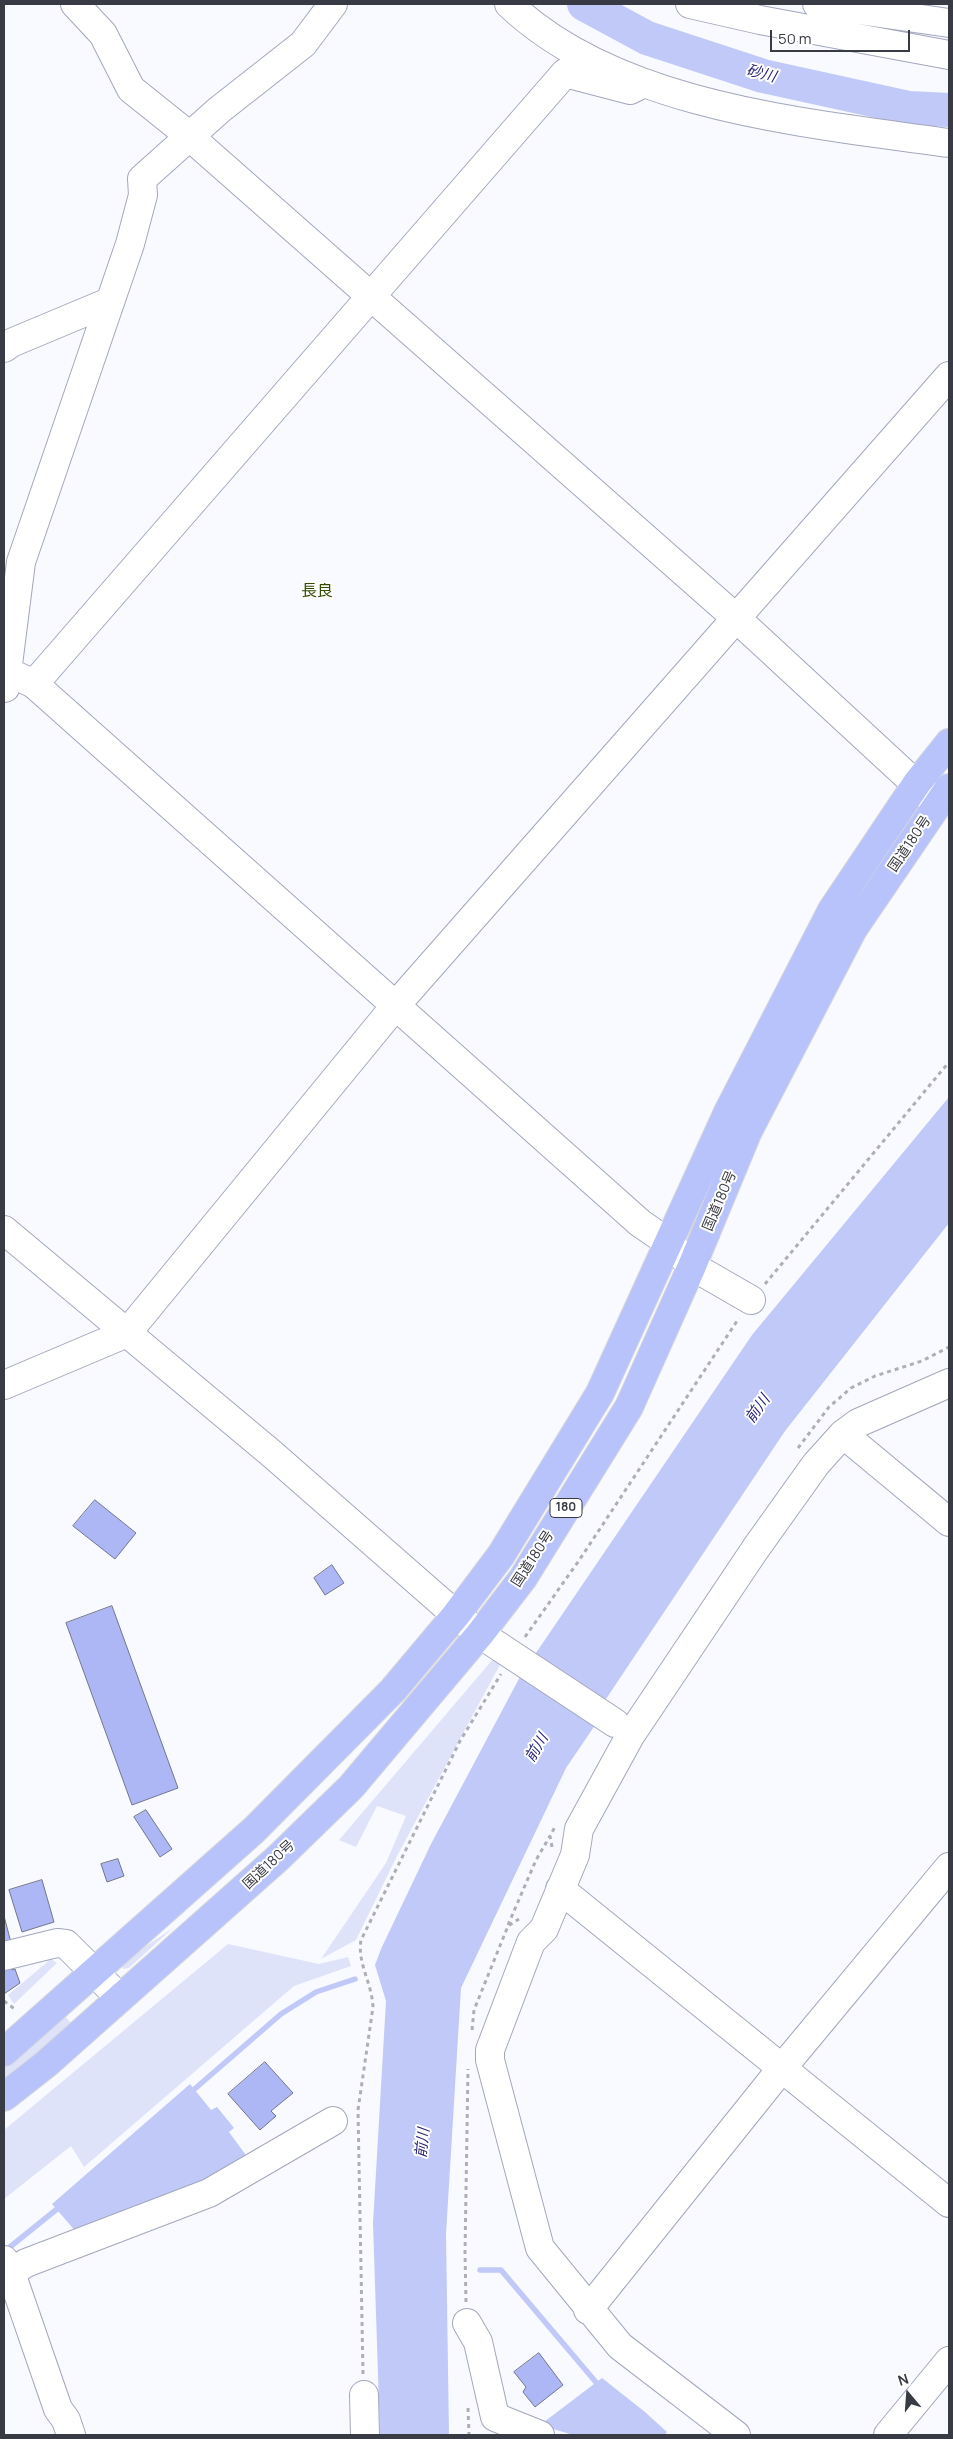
<!DOCTYPE html>
<html>
<head>
<meta charset="utf-8">
<style>
  body { margin:0 }
  #map { position:relative; width:953px; height:2439px; overflow:hidden; background:#f9faff; font-family:Manrope,sans-serif }
  canvas { display:block }
  .frame { position:absolute; inset:0; border:5px solid #393b44; pointer-events:none }
  .north { position:absolute; left:883px; top:2369px; width:50px; height:50px; -webkit-text-stroke:4px #fff; paint-order:stroke; rotate:342deg; font-size:14px; font-weight:700; line-height:20px; text-align:center; color:#393b44 }
  .north::after { content:''; display:block; margin:auto; width:18px; height:22px; background:#393b44; clip-path:polygon(50% 0,100% 100%,50% 72%,0 100%) }
  .scale { position:absolute; left:770px; top:30px; width:140px; height:22px; box-sizing:border-box; border:2px solid #393b44; border-top:0; padding-left:6px; font-size:15px; line-height:18px; white-space:nowrap; color:#393b44; -webkit-text-stroke:4px #fff; paint-order:stroke }
</style>
</head>
<body>
<div id="map">
<canvas width="953" height="2439"></canvas>
<div class="frame"></div>
<div class="north">N</div>
<div class="scale">50 m</div>
</div>
<script>
const ctx = document.querySelector('canvas').getContext('2d');
ctx.lineJoin = 'round';
function fillPath(path, color) {
  ctx.fillStyle = color;
  ctx.fill(path, 'evenodd');
}
function strokePath(path, color, width, dash) {
  ctx.strokeStyle = color;
  ctx.lineWidth = width;
  ctx.lineCap = dash ? 'butt' : 'round';
  ctx.setLineDash(dash || []);
  ctx.stroke(path);
}
function label(font, color, halo, rows, align = 'center') {
  ctx.font = font + ' Manrope,"Noto Sans JP",sans-serif';
  ctx.lineWidth = 4;
  ctx.setLineDash([]);
  ctx.textBaseline = 'middle';
  ctx.strokeStyle = halo;
  ctx.fillStyle = color;
  for (const [text, x, y, turn = 0] of rows) {
    ctx.save();
    ctx.translate(x, y);
    ctx.rotate((+turn || 0) * Math.PI / 180);
    ctx.textAlign = isNaN(turn) ? turn : align;
    if (halo) ctx.strokeText(text, 0, 0);
    ctx.fillText(text, 0, 0);
    ctx.restore();
  }
}
fillPath(new Path2D(`
  M499 1652 502 1661 397 1856 356 1940 321 1959 386 1863 406 1816 377 1806 356 1847 339 1840Z
  M173 1928 129 1968 123 1969 122 1964 125 1960Z
  M228 1944 319 1964 348 1957 351 1966 294 1986 84 2167 71 2146 4 2199V2130Z
  M51 1959 57 1963 14 2004 8 1995Z
  M62 2013 74 2026 4 2083V2068Z`), '#dfe3f9');
fillPath(new Path2D(`
  M949 1097V1223L785 1431 600 1708V1718L566 1768 461 1988 446 2234 449 2435H380L373 2223 386 2001 375 1965 381 1949 431 1844 521 1675 752 1335Z
  M190 2084 211 2110 217 2107 234 2128 229 2132 248 2158 205 2185 77 2233 52 2204Z
  M602 2378 645 2412 667 2432 665 2435H573L540 2425Z`), '#c0c9f8');
strokePath(new Path2D(`
  M190 2093 281 2014 316 1992 355 1979
  M5 2251 62 2205
  M480 2270H501L600 2387`), '#c0c9f8', 5.5);
strokePath(new Path2D(`
  M584 4 647 38 763 76 909 108 949 110`), '#c0c9f8', 34);
const building = new Path2D(`
  M95 1500 136 1533 115 1559 73 1526Z
  M332 1565 344 1583 325 1595 314 1578Z
  M112 1606 178 1788 132 1805 66 1623Z
  M146 1810 172 1849 160 1857 134 1817Z
  M118 1859 124 1876 107 1882 101 1864Z
  M42 1880 54 1922 22 1932 9 1890Z
  M4 1916 13 1950 4 1952Z
  M10 1963 12 1970 15 1969 20 1983 4 1994V1965Z
  M265 2062 293 2093 271 2111 276 2116 260 2130 228 2094Z
  M539 2353 563 2385 535 2407 523 2392 526 2387 514 2372Z`);
fillPath(building, '#adb7f5');
strokePath(building, '#72768b', 1);
const minor = new Path2D(`
  M75 4 103 34 131 89 181 129 736 618 934 801
  M509 4C617 107 807 123 949 143
  M690 4 760 20 949 55
  M817 4 949 23
  M4 348 11 343 109 302
  M4 670 34 684 640 1223 669 1243 692 1266 751 1300
  M34 684 565 73 630 90 644 83
  M5 688 21 562 130 244 143 195 142 179 219 110 303 44 333 4
  M4 1230 272 1454 456 1615 480 1634 615 1723
  M4 1385 127 1333 396 1005 949 376
  M843 1434 949 1522
  M560 1889 949 2203
  M4 1956 57 1943 66 1944 120 1998
  M4 2260 11 2273 58 2409 66 2420 71 2435
  M4 2277 26 2263 209 2193 333 2121
  M588 2310 782 2068 949 1867
  M467 2323 478 2342 495 2417 540 2435
  M364 2395 365 2435
  M736 2435 620 2346 540 2248 490 2060V2050L531 1942 544 1929 575 1855 579 1829 630 1736 756 1548 816 1464 843 1434 858 1423 949 1383
  M888 2435 949 2361`);
const highway = new Path2D(`
  M4 2052 254 1830 393 1690 456 1615 501 1555 600 1393 728 1112 832 910 917 783 949 743
  M4 2097 46 2064 278 1858 351 1787 480 1634 523 1578 629 1407 692 1266 748 1131 853 929 949 788`);
strokePath(minor, '#a3a7bd', 30);
strokePath(highway, '#d7d8da', 30);
strokePath(new Path2D(`
  M765 1284 949 1062
  M798 1448 829 1407 851 1388 875 1376 922 1361 949 1347
  M525 1637 580 1559 739 1318
  M552 1847 550 1836 556 1825
  M508 1925 536 1860 550 1836
  M4 2001 16 2010
  M472 2030 474 2010 508 1926 519 1919
  M466 2302 465 2253 468 2069
  M363 2374 358 2110 373 2007C372 1983 357 1963 361 1940L460 1741 501 1674
  M468 2408 469 2435`), '#aeafb6', 3, [4, 4]);
strokePath(minor, '#fff', 28);
strokePath(highway, '#b8c3fc', 28);
for (const [x, y, w] of [
  [566,1508,32]
]) {
  const box = new Path2D();
  box.roundRect(x - w / 2, y - 9.5, w, 19, 4);
  ctx.fillStyle = '#fff';
  ctx.fill(box);
  strokePath(box, '#393b44', 1);
}
label('bold 12px', '#393b44', null, [
  ["180",566,1508]
]);
label('14px', '#393b44', '#fff', [
  ["国道180号",910,844,-56],
  ["国道180号",720,1201,-67],
  ["国道180号",533,1559,-57],
  ["国道180号",269,1865,-43]
]);
label('italic 15px', '#241f75', '#fff', [
  ["砂川",761,74,15],
  ["前川",758,1409,-55],
  ["前川",537,1748,-59],
  ["前川",423,2143,-84]
]);
label('16px', '#354d00', '#fff', [
  ["長良",317,592]
]);
</script>
</body>
</html>
